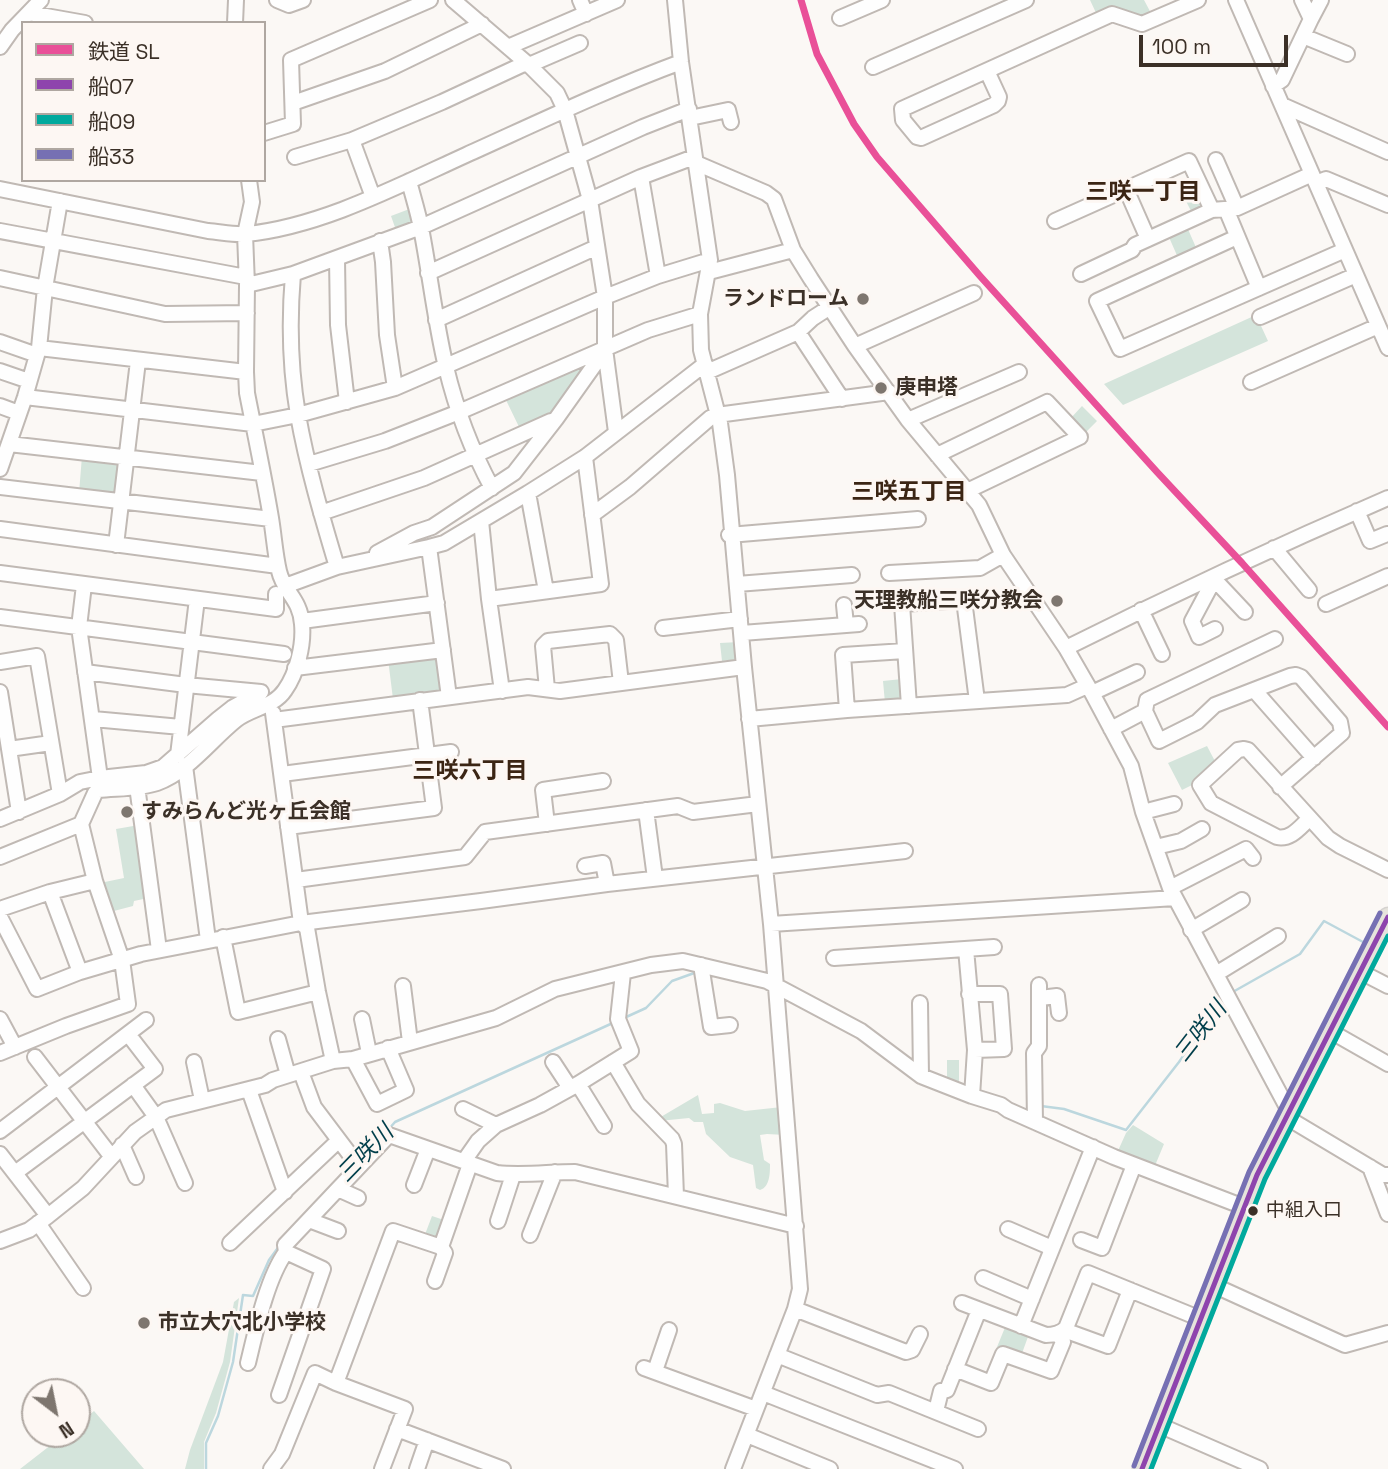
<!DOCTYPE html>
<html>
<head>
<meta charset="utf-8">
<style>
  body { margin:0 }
  #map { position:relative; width:1388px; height:1469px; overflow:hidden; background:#fbf8f5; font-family:"Space Grotesk","Noto Sans JP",sans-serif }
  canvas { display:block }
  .legend { position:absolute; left:21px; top:21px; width:245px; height:161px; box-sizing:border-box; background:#fdf7f3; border:2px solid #afa7a1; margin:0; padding:9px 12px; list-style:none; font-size:21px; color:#3b3027 }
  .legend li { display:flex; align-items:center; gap:14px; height:35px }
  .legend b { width:35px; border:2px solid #afa7a1 }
  .north { position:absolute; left:21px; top:1378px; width:70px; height:70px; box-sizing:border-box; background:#fdf7f3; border:2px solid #afa7a1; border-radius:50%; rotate:148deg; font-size:19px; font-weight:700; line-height:28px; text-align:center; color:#3b3027 }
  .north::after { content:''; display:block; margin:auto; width:24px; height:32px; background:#7e766f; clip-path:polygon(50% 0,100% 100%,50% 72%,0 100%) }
  .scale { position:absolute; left:1139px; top:35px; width:149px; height:32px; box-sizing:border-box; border:4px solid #3b3027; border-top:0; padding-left:9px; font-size:21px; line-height:24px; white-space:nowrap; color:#3b3027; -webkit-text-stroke:5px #fdf7f3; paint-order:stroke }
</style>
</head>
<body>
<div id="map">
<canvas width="1388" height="1469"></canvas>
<ul class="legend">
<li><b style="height:9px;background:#e95098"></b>鉄道 SL</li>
<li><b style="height:9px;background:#8e44ad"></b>船07</li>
<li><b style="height:9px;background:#00a99d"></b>船09</li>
<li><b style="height:9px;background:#7670b3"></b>船33</li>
</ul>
<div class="north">N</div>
<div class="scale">100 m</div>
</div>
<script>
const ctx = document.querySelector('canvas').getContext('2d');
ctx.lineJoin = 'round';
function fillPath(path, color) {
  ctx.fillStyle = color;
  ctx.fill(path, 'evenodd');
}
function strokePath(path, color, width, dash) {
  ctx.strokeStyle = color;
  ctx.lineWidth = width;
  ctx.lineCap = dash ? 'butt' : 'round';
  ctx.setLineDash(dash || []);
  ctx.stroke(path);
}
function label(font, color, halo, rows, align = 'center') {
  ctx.font = font + ' "Space Grotesk","Noto Sans JP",sans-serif';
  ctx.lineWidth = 6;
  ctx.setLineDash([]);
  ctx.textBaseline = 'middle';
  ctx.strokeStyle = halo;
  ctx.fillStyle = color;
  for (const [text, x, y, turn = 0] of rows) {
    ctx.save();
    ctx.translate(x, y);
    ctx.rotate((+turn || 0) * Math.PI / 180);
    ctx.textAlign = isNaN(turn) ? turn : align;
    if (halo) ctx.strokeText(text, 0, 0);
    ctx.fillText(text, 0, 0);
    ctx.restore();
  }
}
fillPath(new Path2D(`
  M1090 0H1144L1152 15 1142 20 1097 15Z
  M1194 189 1202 205 1199 212 1193 215 1183 195Z
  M412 208 415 223 397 233 391 216Z
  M1187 227 1198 252 1179 260 1168 235Z
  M1256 315 1268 341 1123 405 1104 384Z
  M585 360 588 366 552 418 521 431 505 398Z
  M1082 406 1097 421 1084 434 1070 419Z
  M82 456 120 460 119 495 79 493Z
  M739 642 740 659 722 661 720 643Z
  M438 653 442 693 393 699 388 659Z
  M902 679 903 694 895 702 885 703 883 681Z
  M1207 746 1217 765 1196 783 1182 790 1168 763Z
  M139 825 148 898 134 901 133 906 110 912 100 883 124 878 116 829Z
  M947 1060H959V1084L947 1079Z
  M698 1095 702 1114 714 1113V1104L720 1103 745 1111 782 1107 785 1135 767 1134 760 1135 764 1160 770 1164C770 1173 770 1187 760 1190L756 1188 753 1165 730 1157 706 1134 703 1122H694L689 1118 659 1121V1118Z
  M1133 1125 1164 1144 1154 1168 1117 1153 1126 1133Z
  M432 1216 447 1221 442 1236 433 1240 424 1237Z
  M239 1298 230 1362 216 1413 204 1442V1469H185L190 1450 223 1362 234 1302Z
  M1006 1325 1029 1334 1021 1356 997 1347Z
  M94 1411 144 1469H20L65 1434H77V1425Z`), '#d4e4db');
strokePath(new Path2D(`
  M1231 993 1300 954 1324 921 1363 942
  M624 1018 646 1008 672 981 697 972
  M1041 1106 1064 1109 1126 1130 1179 1062 1223 999
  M388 1130 395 1122 615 1022
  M206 1469V1443L218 1416 233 1362 243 1295 253 1296 269 1260 280 1245`), '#bcd7de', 2.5);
const minor = new Path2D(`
  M277 0 289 5 303 0
  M453 0 529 65 557 93 565 110 590 200 605 297V349L616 432
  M580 0 586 14
  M675 0 681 62 710 260 700 314 701 350 720 423 727 475 744 667 771 924 800 1289 795 1309 733 1469
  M1236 0 1388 348
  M29 13 85 23
  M840 18 882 0
  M1311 19 1321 0
  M235 23 236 0
  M1303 36 1347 54
  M0 47 12 30 41 0
  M508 47 617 0
  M529 65 580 43
  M873 67 1026 0
  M987 71 999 97 998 101 994 105 921 138 917 137 903 120 902 109 1112 14 1142 24 1198 0
  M1273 86 1282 80 1311 19 1302 0
  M293 103 385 71 482 24
  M1282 105 1388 152
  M690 118 728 110 731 122
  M264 133 293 124 291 60 430 0
  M352 140 373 197
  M295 157 352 140 442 102 526 63
  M1216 160 1237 208
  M696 163 766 193 774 199 793 250 811 279 855 346 908 420 979 505 1003 555 1066 648 1092 693 1131 766 1143 812 1170 888 1289 1111
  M641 177 658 276
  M409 181C413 197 418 212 421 228 430 274 435 321 446 367 456 409 471 449 492 488
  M1316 183 1326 179 1388 205
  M0 189 208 231C221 232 233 235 246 234 320 227 398 186 466 155 537 123 608 89 681 62
  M1126 189 1148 239
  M1226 209 1259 288
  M1055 221 1189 161 1212 210 1237 208 1312 174
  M0 231 246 277
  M1237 237 1097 301 1120 349 1345 250
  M380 241 383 262 387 335 395 388
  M337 259 338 325 347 402
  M709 272 793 250
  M428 273 641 177 694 157
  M293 274C289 321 290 368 298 415 307 466 322 517 337 567
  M1081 274 1132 250 1135 245 1212 210
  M0 278 165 314 247 313
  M247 285 293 274 421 227 643 127 689 109
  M1260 317 1356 275
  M436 320 597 247
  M798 332 842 399
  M0 342 37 355
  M855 346 974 293
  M39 348 246 372
  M0 371 29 381
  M707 372 798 332 813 318 830 307
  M1251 382 1378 326
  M25 397 253 424 298 415 395 388 605 297 658 276 710 260
  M0 406 19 413
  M908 420 1019 372
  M9 444 262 473
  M937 455 1047 402 1080 437 967 491
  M309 464 385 441 459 412 648 330 700 314
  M0 469 25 397 39 348 45 288 60 201
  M0 487 271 519
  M528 493 546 591
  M1357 511 1370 541 1387 534
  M321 513 424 478 551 421
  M592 515 630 487 710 418 717 415 889 392
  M481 521 489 599 502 691
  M0 529 278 566
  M729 535 918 519
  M116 545 138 361
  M429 547 449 697
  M1274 548 1309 590
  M377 553 414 533 432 527 514 473 556 419 605 350
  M0 573 276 609V594
  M889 573 980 568 1003 555
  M1214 579 1245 612
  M737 584 852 575
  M84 585 79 627 100 778
  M285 586 337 567 429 547 444 543 528 493 585 457 705 364
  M489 599 601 584 585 457
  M1326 604 1388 576
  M844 605 846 625
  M1141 610 1162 654
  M0 617 284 654
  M302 621 437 603
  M663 628 740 619
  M1215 629 1199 637 1192 621 1216 576
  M742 633 859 624
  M1275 639 1147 700 1145 711 1159 741 1197 722 1215 705 1290 676 1296 675 1301 677 1340 722 1342 733 1280 787
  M1066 648C1172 595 1279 545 1388 498
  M0 662 37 656 60 794
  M295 668 443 650
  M85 672 186 685 261 692
  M547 689 543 646 548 641 610 634 616 640 621 683
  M1255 691 1314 758
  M0 692 19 812
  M1092 693 1137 672
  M909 706 902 604 964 600 977 701
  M847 710 843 655 905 651
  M273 713 301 923 307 928 318 992 333 1061
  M93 719 181 727
  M749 719 847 710 1067 695 1087 686
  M274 720 528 687 560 691 744 667
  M1111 729 1145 711
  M9 749 51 743
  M178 755 197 599
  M185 766 208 940
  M282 774 451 752
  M137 786 159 950
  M646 810 655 878
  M1143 812 1174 804
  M0 819 60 794 80 782 100 778 146 773 163 767 218 719 232 708 261 692
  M1309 819C1300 827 1291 840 1277 837L1211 803 1200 785 1238 750 1244 749 1248 750 1328 838 1340 846 1388 870
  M547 824 543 790 603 781
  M288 827 434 808 420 700
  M1156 847 1181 841 1202 829
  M0 857 81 824 95 793 98 790C117 788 139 789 157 783 188 772 211 740 236 720 251 708 274 707 285 690 297 673 304 645 302 624 300 598 284 593 279 571 275 554 274 536 271 518 264 476 255 434 247 393L246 372 247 285 245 234 252 202 249 180
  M585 866 603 863 607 884
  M296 880 465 857 485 832 678 806 693 812 758 804
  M1170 888 1246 849 1253 858
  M50 892 80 972
  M0 909 50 892 95 881
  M0 917 37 989 80 972 141 954 301 923 481 901 607 884 905 851
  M771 924 1175 898
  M1191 930 1242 900
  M223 937 238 1012 318 992
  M966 949 975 1050 972 1096
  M834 958 994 947
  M701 965 711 1027 730 1025
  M1359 971 1388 986
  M1216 974 1278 936
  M403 986 410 1042
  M969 994H1000L1004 1049 975 1050
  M1040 998 1057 996 1059 1013
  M920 1003 921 1076
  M0 1019 15 1047
  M362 1019 369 1053
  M1330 1031 1388 1064
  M278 1039 288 1075
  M0 1053 66 1026 128 1004 122 960 95 881 81 824
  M35 1057 111 1156
  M353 1059 377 1104 406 1090 388 1048
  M194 1062 202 1100
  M553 1062 570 1088
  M613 1062 638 1104 672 1139 674 1144 676 1196
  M301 1072 314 1107 354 1160
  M578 1084 604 1126
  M133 1085 156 1117 185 1183
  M249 1090 285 1192
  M463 1109 496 1125
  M1286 1117 1383 1175H1388
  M1035 1122 1034 1053 1039 1046V985
  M0 1131 146 1020
  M122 1145 136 1177
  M0 1154 48 1216
  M464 1161 478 1141 496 1125 540 1105 578 1084 631 1051 618 1019 623 973
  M1370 1167 1388 1214
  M15 1173 155 1069 128 1034
  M414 1185 428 1149
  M338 1189 358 1198
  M309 1220 338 1231
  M498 1221 513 1175
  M38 1223 83 1288
  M1008 1229 1052 1248
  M530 1235 555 1172
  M1081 1240 1102 1248 1134 1165
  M0 1241 29 1230 48 1216 83 1188 135 1132 166 1110 265 1085 273 1080 333 1061 353 1059 496 1018 555 989 651 965 683 961 767 981 861 1031 921 1076 972 1096 1001 1105 1008 1110 1114 1157 1244 1207
  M230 1243 338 1141
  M441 1247 470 1164
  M983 1278 1032 1299
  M1213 1285 1345 1345 1388 1333
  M962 1303 1046 1335C1053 1335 1060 1334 1066 1328L1088 1273 1201 1319
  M795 1309 906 1352 912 1350 920 1334
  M1021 1326 1093 1147
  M1064 1330 1108 1346 1130 1290
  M777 1355 877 1395 889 1393 978 1429
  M248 1363C256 1330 267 1278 286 1252
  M644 1368 756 1409
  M955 1369 991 1383 1003 1354 1051 1371 1063 1342 1058 1333
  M655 1371 669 1330
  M336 1383 393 1231 441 1247 445 1253 435 1281
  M763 1393 955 1469
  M279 1395 323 1269 286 1252 285 1245 389 1135 497 1173C523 1176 549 1172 575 1172L796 1226
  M936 1411 941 1391 947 1390 979 1310
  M1159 1425 1260 1469
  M397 1429 503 1469
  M747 1435 830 1469
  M271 1469 282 1454 315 1373 336 1383 405 1409 382 1469
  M417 1469 427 1440`);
const major = new Path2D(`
  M1142 1469 1257 1175 1388 917`);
strokePath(minor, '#c0b9b4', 18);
strokePath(major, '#d6d3d0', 21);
strokePath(minor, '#fefefe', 14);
strokePath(major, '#e6e3dc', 18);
strokePath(new Path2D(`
  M1142 1469 1257 1175 1388 917`), '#8e44ad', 5);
strokePath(new Path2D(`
  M1151 1469 1265 1179 1388 936`), '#00a99d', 5);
strokePath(new Path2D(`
  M1134 1466 1249 1172 1380 913`), '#7670b3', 5);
strokePath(new Path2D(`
  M801 0 817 54 854 124 877 157 980 276 1157 472 1242 563 1388 727`), '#e95098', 7);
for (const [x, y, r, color] of [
  [863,299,7,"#7e766f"],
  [881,388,7,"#7e766f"],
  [1057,601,7,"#7e766f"],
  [127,812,7,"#7e766f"],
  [1253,1211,6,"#3b3027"],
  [144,1323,7,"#7e766f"]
]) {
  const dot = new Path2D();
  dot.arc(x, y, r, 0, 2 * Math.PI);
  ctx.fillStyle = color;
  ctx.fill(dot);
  strokePath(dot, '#fdf7f3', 2.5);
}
label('19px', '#3b3027', '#fdf7f3', [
  ["中組入口",1266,1211]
], 'left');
label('bold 21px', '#3b3027', '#fdf7f3', [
  ["ランドローム",849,299,"right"],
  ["庚申塔",895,388],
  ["天理教船三咲分教会",1043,601,"right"],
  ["すみらんど光ヶ丘会館",141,812],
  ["市立大穴北小学校",158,1323]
], 'left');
label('bold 23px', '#3b2514', '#fdf7f3', [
  ["三咲一丁目",1143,193],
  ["三咲五丁目",909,493],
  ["三咲六丁目",470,772]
]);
label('italic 23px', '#003e4a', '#fdf7f3', [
  ["三咲川",1201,1032,-52],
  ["三咲川",366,1154,-46]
]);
</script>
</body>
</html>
